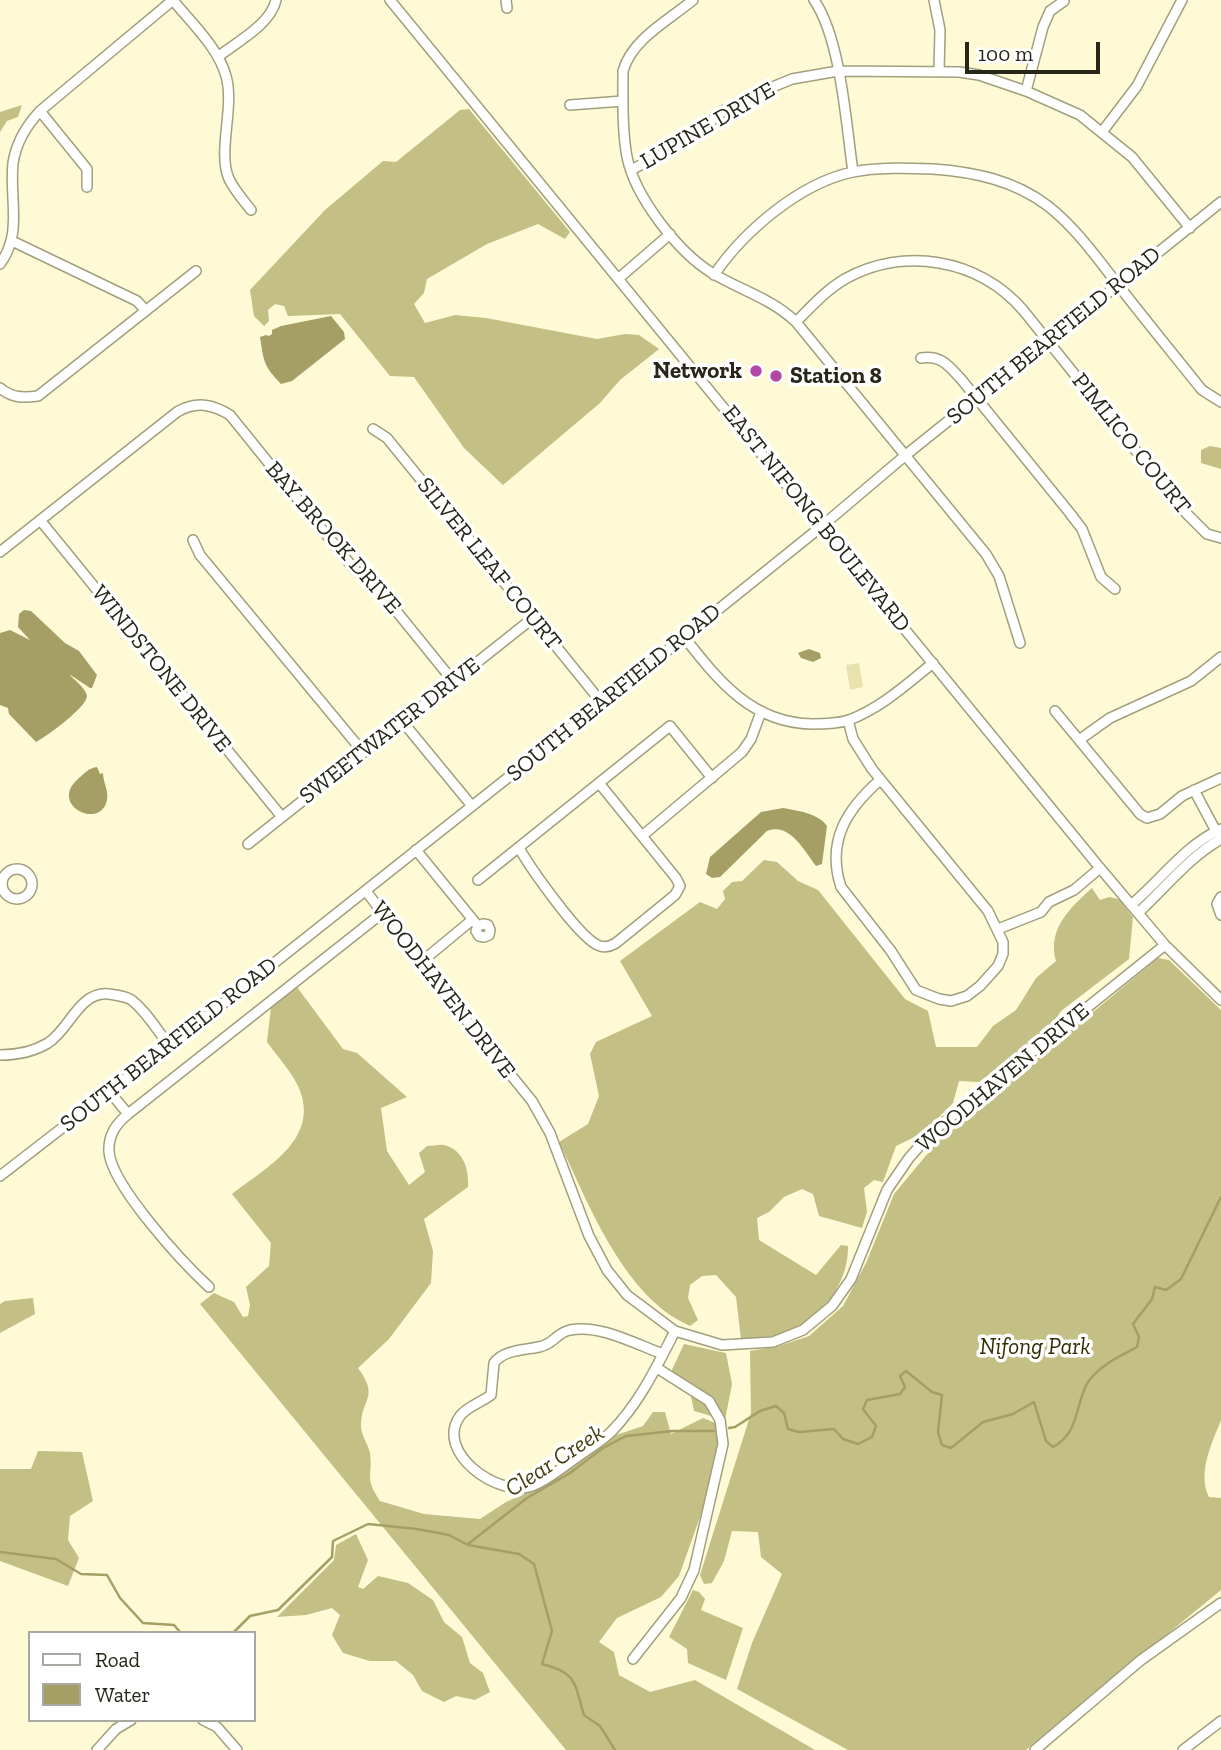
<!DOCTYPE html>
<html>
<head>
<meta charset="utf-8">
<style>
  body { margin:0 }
  #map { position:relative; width:1221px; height:1750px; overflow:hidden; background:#fefad6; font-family:"Zilla Slab",serif }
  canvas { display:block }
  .legend { position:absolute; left:28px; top:1631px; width:228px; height:91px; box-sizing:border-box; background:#fff; border:2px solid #a9a8a3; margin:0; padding:9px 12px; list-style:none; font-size:21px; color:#272618 }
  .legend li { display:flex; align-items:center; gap:14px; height:35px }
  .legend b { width:35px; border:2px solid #a9a8a3 }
  .scale { position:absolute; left:965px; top:42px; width:135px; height:32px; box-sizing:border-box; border:4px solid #272618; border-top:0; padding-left:9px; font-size:21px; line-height:24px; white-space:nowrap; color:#272618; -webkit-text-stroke:5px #fff; paint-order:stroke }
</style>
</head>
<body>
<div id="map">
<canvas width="1221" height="1750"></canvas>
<ul class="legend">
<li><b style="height:9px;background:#fff"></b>Road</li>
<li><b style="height:19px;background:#a59f65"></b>Water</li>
</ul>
<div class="scale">100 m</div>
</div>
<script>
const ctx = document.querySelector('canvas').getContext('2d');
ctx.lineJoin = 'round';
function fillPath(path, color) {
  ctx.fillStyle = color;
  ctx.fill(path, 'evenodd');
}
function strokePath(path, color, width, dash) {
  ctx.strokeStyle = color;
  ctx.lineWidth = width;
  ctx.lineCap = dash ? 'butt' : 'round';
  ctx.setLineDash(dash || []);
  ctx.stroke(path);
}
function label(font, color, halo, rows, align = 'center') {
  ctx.font = font + ' "Zilla Slab",serif';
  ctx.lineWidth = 7;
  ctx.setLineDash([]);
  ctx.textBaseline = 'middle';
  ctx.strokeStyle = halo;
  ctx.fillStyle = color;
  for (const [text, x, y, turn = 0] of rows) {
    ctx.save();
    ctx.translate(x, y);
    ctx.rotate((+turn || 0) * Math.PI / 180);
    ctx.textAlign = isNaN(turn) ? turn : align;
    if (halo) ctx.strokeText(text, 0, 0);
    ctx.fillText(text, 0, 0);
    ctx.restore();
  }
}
fillPath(new Path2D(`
  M859 663 863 687 850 690 846 665Z`), '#e8e3ae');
fillPath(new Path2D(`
  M22 105 18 117 7 121 0 132V112Z
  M469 109 570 232 565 239 538 224 487 244 427 279 424 293 414 304 425 323 455 315 486 318 597 339 625 334 639 335 659 349 620 380 600 403 503 485 464 448 414 377 390 376 340 314 288 316 284 306 275 304 268 310 269 321 264 326 254 316 250 290 325 210 383 161 396 162 460 110Z
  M1210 446 1221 448V469L1201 463V450Z
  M764 860 777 862 798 881 818 890 905 999 928 1011 936 1047H977L993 1026 1016 1010 1036 978 1056 961C1047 929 1070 908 1092 888L1100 900 1109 897 1119 899 1133 917 1129 959 1061 1011 1049 1030 979 1082 959 1081 953 1103 923 1133 896 1146 883 1182 874 1180 864 1188 867 1212 862 1228 819 1216 813 1194 802 1189 784 1197 769 1212 757 1218 759 1240 816 1275 841 1245 848 1246C849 1284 820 1320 785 1333 772 1338 755 1337 741 1339L736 1297 716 1275 702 1276 690 1285 688 1298 698 1320 690 1326C680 1321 670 1316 662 1309 613 1269 586 1198 559 1142L588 1124 599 1096 590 1054 596 1042 652 1016 620 961 700 902 717 909 725 899 723 891 732 882 742 881Z
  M1158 958 1169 960 1221 1010V1420C1212 1443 1197 1473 1209 1497L1221 1498V1590L1026 1750H848L737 1689 752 1643 782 1574 761 1557 758 1532 732 1531 724 1561 712 1583 704 1584 700 1575 751 1413 750 1351 779 1346 809 1336 843 1306 866 1263 894 1194 938 1141Z
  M297 987 343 1049 357 1053 407 1097 381 1108 387 1151 409 1185 425 1172 419 1153 427 1146C432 1146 440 1144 444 1145 464 1150 469 1170 468 1187L424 1219 433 1251 431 1283 389 1339 358 1368C380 1398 361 1398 361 1426 361 1435 368 1444 370 1453 373 1477 364 1477 380 1501L424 1514 480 1519 506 1502 549 1483 616 1435 643 1426 653 1412H665L671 1434 703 1418 718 1424 721 1458 679 1576 661 1597 617 1618 599 1642 614 1652 619 1675 650 1692 695 1680 815 1750H566L200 1304 214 1293 234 1302 243 1317 248 1316 250 1305 246 1287 269 1266 271 1243 232 1194C267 1167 322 1138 298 1086 291 1071 277 1056 267 1042L271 1007Z
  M33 1298 35 1314 0 1333V1304L5 1301Z
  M684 1344 726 1353 732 1384 725 1420 694 1411 689 1387 670 1374Z
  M38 1451 82 1452 93 1501 70 1516 68 1540 79 1558 68 1586 0 1561V1469H31Z
  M356 1534 368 1560 358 1587 363 1589 378 1576 408 1583 433 1600 444 1622 462 1637 470 1663 483 1673 490 1692 475 1700 456 1696 444 1702 422 1691 413 1675 396 1661H370L343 1653 332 1635 340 1615 332 1608 306 1615 277 1617 334 1560 336 1545Z
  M693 1590 699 1592 705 1599 701 1610 743 1628 726 1680 688 1663 687 1649 669 1637Z`), '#c4bf84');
fillPath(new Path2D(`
  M331 316 344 332 345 339 292 381 281 384C263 365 264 362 260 337L266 335 269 336 272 334V330L281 326Z
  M24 610 31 611 65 643 79 651 97 675 92 688H90L69 674C73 679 86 688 87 696 87 707 46 737 36 742L9 714 8 708 0 705V633L10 630 30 640 18 627 19 614Z
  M809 649 820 653 821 658 813 662 801 658 798 653Z
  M97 767 100 774 103 773C103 782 109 791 107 800 101 831 47 805 79 778 85 773 89 768 97 767Z
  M783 808C798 811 818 813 827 826L822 864 816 866C805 852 790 822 767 831L720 877 712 878 706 874 710 857 761 812Z`), '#a59f65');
strokePath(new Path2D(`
  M729 1428 735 1427 760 1411 776 1406 784 1413 788 1429 799 1432 834 1429 843 1439 858 1444 872 1437 876 1426 863 1409 867 1400 900 1394 905 1387 900 1376 906 1371 932 1392 942 1395 938 1432 942 1445 951 1448 983 1422 1013 1414 1034 1402 1046 1441 1053 1447C1080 1433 1075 1403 1088 1382 1100 1365 1120 1356 1137 1347L1139 1337 1133 1324 1152 1299 1155 1287 1166 1290 1181 1279 1221 1197
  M468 1544 527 1498 570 1473 603 1448 626 1436 673 1431H714
  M0 1552 56 1559 81 1574 107 1575 120 1598 143 1623 174 1625 181 1633
  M233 1633 250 1616 278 1610 332 1557 333 1541 368 1524 417 1529 449 1535 468 1545 519 1554 534 1564 552 1631 542 1664C578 1673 574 1683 584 1715L600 1726 615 1750`), '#a59f65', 2.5);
const minor = new Path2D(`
  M173 0C191 23 218 47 226 76 235 107 217 152 229 179 235 191 243 200 251 210
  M390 0 1100 868 1165 945 1221 1000
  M506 0 507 8
  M693 0C669 20 632 39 623 71 623 99 622 130 627 157 635 197 678 252 712 273 740 290 771 298 796 322L986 554 999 576 1020 643
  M814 0C841 39 846 124 853 172
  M934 0 940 30 939 71
  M219 56C237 42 271 24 276 0
  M1026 91 1043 27 1050 11 1064 1
  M570 105 623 101
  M40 111 87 169V187
  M1102 132 1137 86 1182 0
  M631 170 681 144 725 110 748 97 792 79 838 71 959 72 979 75 1026 91 1080 115 1132 157 1190 228
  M12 241 137 301 146 311
  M0 264C23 233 9 198 13 163 16 143 27 125 40 111L173 0
  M714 275C744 231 800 183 853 172 878 167 908 168 933 169 974 172 1014 180 1048 206 1076 228 1097 258 1119 286 1146 321 1174 355 1202 390L1221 402
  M618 279 670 234
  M796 322C811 307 826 290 845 279 904 246 979 259 1023 310L1185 512 1207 534 1221 538
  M921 358C941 355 948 365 961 379L1069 512 1082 529 1101 577 1115 589
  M0 388C12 398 23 398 38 396L196 271
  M373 429 387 438 602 703
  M40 520 282 817
  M193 540 200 555 363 752
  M0 552 177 412C196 401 212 404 230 415L355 570 376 586 453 681
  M684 637C718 680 751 723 812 724 824 724 837 724 849 720 881 708 907 684 933 663
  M1221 657 1191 681 1110 718 1079 740 1140 814 1147 818 1160 814 1182 796 1221 778
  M1055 711 1079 740
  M848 720 853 739 872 769 988 911 1003 942V954L998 966 980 986 967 996 951 1001 939 999 916 990 891 951 841 887C826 841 847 809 880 780
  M402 721 472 806
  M1194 790 1217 833
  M642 836 742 752 751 739 761 712
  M248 844 533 618
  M519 848C530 867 581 941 600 946 606 948 611 946 616 943L675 895 680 886 676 878 599 783
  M416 850 478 926 476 931 479 936 484 937 489 935 490 930 488 925 483 924 478 926
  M2 884a15 15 0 1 1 30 0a15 15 0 1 1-30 0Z
  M478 880 670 726 712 778
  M366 891 420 963 532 1101 550 1133 589 1236 607 1270 627 1295 675 1331 722 1345 773 1342 803 1330 832 1306 851 1279 887 1190 909 1158 932 1132 1165 945
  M1221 897 1217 904 1221 915
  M1131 905C1161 880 1185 845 1221 829
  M1138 913C1166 887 1188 858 1221 839
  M998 929 1041 912 1049 902 1074 890 1100 868
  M420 963 472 920
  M0 1055C16 1055 33 1052 48 1043 70 1029 79 991 109 994 115 995 124 996 130 999 144 1008 159 1033 169 1045
  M109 1091 128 1114
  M0 1176 225 1002 602 703 822 526 907 454 1221 202
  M209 1287C183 1263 112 1186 109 1152 108 1135 116 1124 128 1114L381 914
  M663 1354C635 1344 600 1324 570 1330 554 1334 555 1344 539 1347 524 1350 503 1350 494 1363L491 1395C482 1402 466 1407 460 1416 434 1452 498 1498 532 1486 548 1480 560 1469 573 1460 586 1450 601 1442 612 1431 640 1402 657 1366 675 1331
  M633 1659 681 1598 694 1570 723 1444 720 1420 709 1401 657 1368
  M203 1720 217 1727 237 1750
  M97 1750 116 1729 131 1720
  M1035 1750 1141 1660 1221 1603
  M1183 1750 1221 1721`);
strokePath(minor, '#a29f7d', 12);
strokePath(minor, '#fff', 9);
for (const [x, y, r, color] of [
  [756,371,7,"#b348a8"],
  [776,376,7,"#b348a8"]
]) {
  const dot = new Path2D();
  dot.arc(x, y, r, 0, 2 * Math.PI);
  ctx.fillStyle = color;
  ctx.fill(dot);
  strokePath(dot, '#fff', 2.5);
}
label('23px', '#272618', '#fff', [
  ["LUPINE DRIVE",708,126,-30],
  ["SOUTH BEARFIELD ROAD",1054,336,-39],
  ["PIMLICO COURT",1131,444,51],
  ["EAST NIFONG BOULEVARD",816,519,51],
  ["BAY BROOK DRIVE",333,538,49],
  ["SILVER LEAF COURT",489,564,51],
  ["WINDSTONE DRIVE",161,669,51],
  ["SOUTH BEARFIELD ROAD",614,693,-39],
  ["SWEETWATER DRIVE",390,731,-38],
  ["WOODHAVEN DRIVE",443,990,52],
  ["SOUTH BEARFIELD ROAD",169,1045,-38],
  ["WOODHAVEN DRIVE",1003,1078,-40]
]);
label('bold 23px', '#272618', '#fff', [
  ["Network",742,371],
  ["Station 8",790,376,"left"]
], 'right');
label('italic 23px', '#322c00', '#fff', [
  ["Nifong Park",1035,1347]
]);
label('italic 24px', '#464113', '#fff', [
  ["Clear Creek",555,1461,-33]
]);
</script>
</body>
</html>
